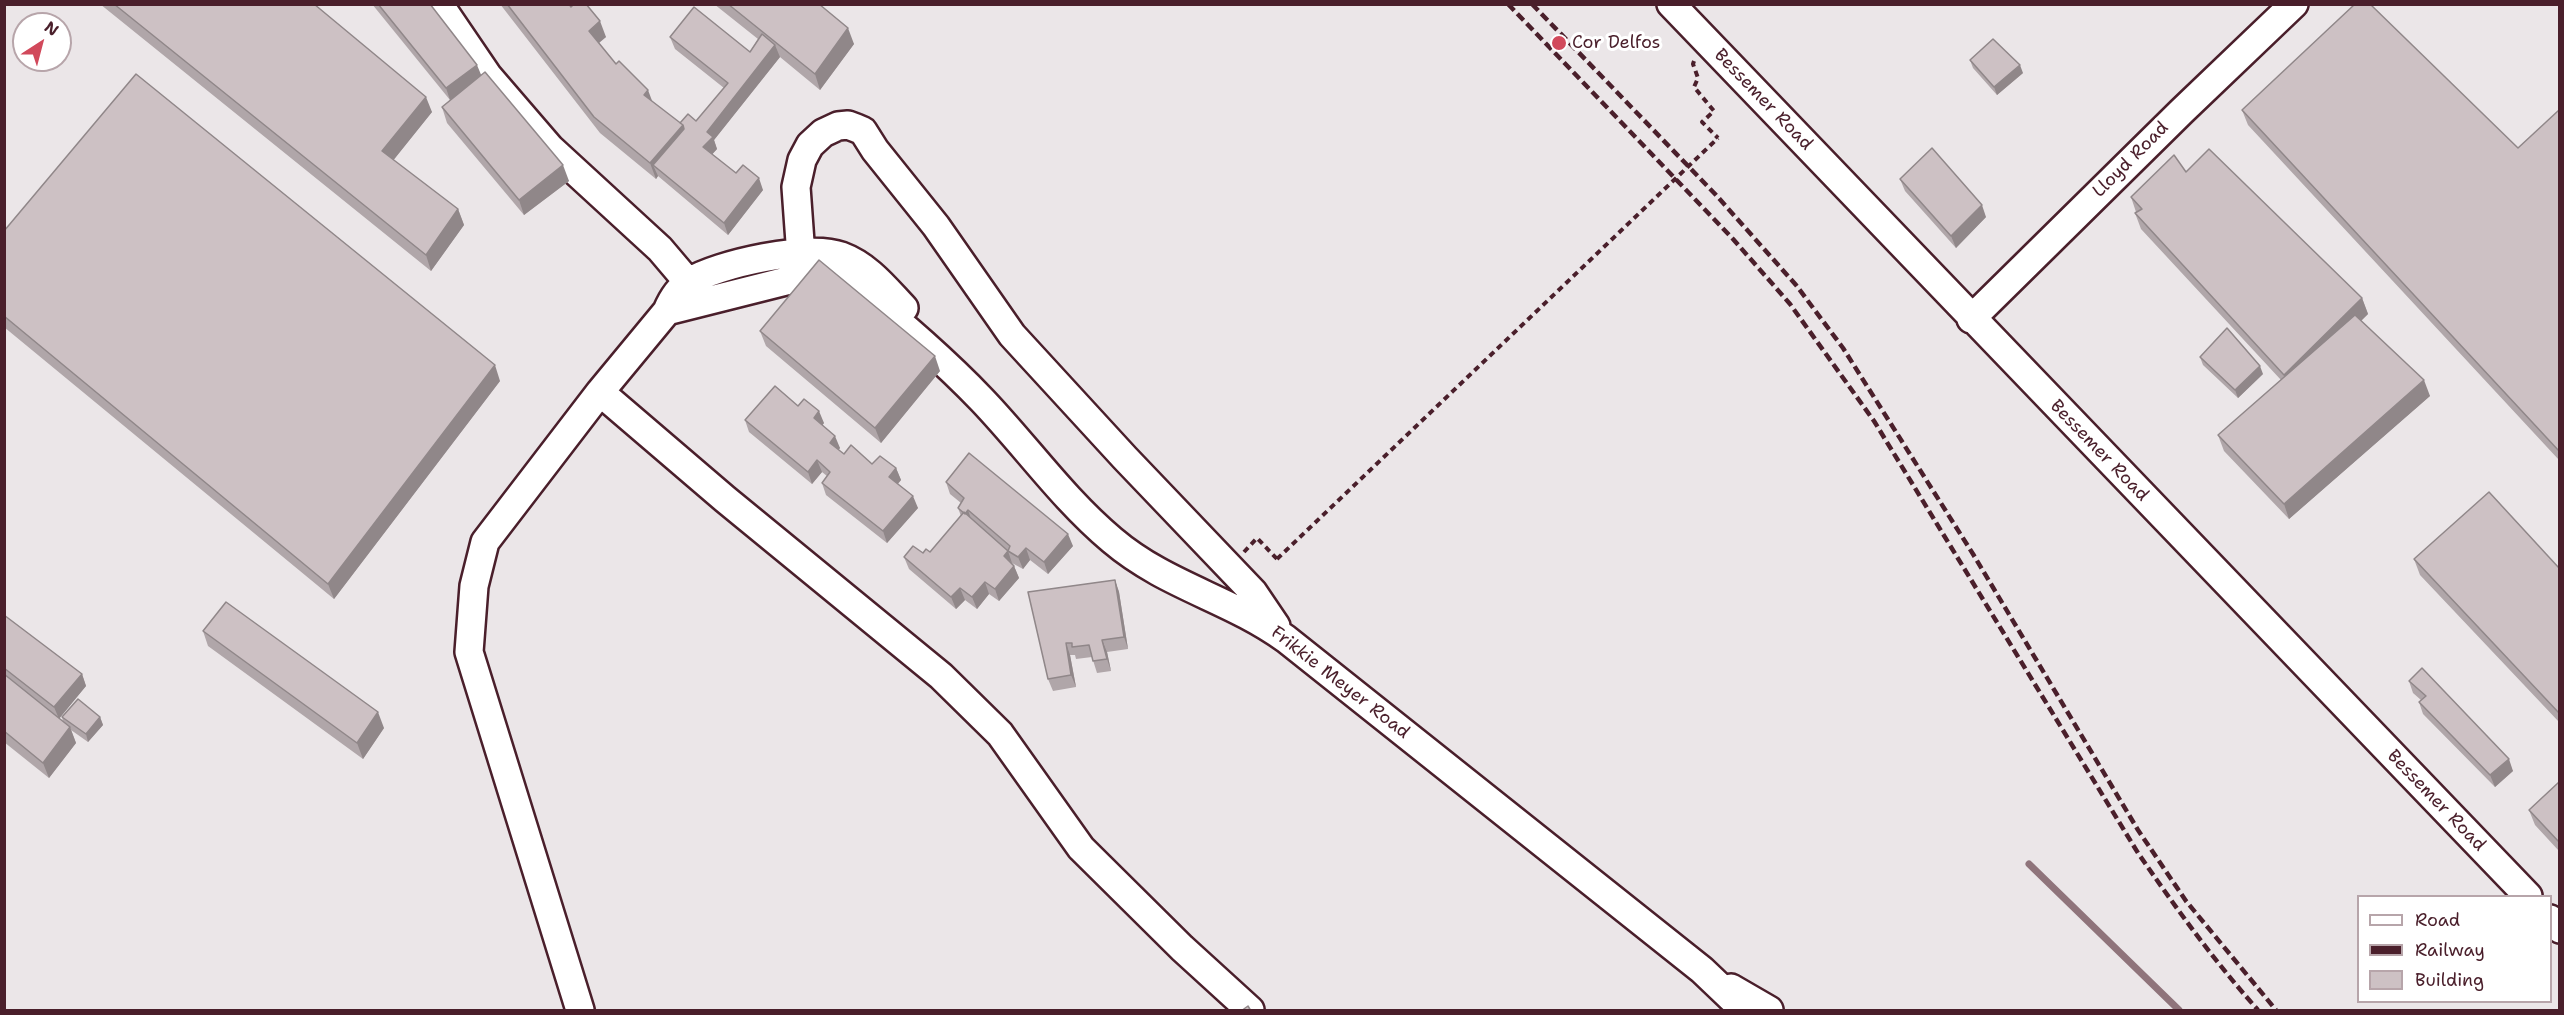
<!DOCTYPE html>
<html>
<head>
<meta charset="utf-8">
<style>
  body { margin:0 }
  #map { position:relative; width:2564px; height:1015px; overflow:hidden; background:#f8f6f7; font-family:"Shantell Sans",sans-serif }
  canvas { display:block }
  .frame { position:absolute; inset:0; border:6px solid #4a1f2b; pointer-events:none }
  .legend { position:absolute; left:2357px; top:895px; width:195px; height:108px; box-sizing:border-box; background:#fff; border:2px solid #b7a5aa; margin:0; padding:8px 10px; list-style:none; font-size:18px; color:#4a1f2b }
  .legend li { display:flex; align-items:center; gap:12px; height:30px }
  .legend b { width:30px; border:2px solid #b7a5aa }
  .north { position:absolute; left:12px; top:12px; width:60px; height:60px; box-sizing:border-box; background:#fff; border:2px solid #b7a5aa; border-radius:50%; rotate:36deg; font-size:16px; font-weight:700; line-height:24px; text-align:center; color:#4a1f2b }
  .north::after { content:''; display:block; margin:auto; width:21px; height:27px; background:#d1495b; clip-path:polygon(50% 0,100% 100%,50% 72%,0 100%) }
</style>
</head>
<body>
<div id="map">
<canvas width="2564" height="1015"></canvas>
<div class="frame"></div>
<ul class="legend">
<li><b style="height:8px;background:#fff"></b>Road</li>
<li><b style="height:8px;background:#4a1f2b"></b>Railway</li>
<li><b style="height:16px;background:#cdc1c4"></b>Building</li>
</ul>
<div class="north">N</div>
</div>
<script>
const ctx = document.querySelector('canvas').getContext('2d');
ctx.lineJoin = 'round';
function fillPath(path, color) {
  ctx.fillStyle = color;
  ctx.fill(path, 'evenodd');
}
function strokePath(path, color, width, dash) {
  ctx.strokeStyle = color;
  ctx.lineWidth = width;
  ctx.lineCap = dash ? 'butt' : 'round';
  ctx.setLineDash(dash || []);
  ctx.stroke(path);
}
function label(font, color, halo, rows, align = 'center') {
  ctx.font = font + ' "Shantell Sans",sans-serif';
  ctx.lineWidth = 6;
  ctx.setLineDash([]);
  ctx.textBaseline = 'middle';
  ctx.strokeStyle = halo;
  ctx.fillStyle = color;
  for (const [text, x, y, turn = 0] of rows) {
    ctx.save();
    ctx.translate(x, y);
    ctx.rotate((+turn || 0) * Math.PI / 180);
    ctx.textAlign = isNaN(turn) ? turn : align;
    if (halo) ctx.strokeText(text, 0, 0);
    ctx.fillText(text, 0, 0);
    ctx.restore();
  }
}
fillPath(new Path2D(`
  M5 5H2559V1010H5ZM24 24H60V60H24ZM2358 896H2550V1002H2358Z`), '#ebe6e8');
strokePath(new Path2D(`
  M2029 864 2179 1010`), '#8f747b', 7);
const minor = new Path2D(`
  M439 4 488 76 550 148 660 249 688 282 695 298
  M1671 4 2528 896
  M802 270 796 187 802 160 810 145 823 133 838 126 848 125 856 128 863 131 875 150 936 226 1012 335 1125 458 1253 592 1276 626
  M667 311 814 274C822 268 831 267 840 272 888 313 938 354 982 400 1026 446 1063 499 1112 540 1166 586 1229 598 1286 639L1702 970 1744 1010
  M1971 319 2182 111 2294 4
  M600 392 725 499 941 676 1000 734 1081 848 1182 948 1250 1010
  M2550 919 2560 929
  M1731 988 1769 1010
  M580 1010 469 652 474 586 485 542 600 392 667 311C672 299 678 289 689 282 717 264 809 244 841 256 868 266 885 288 904 308`);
strokePath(minor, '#4a1f2b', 32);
strokePath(new Path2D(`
  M1694 61 1693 64 1698 78 1694 87 1714 111 1702 122 1718 138
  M1244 552 1257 538 1277 559`), '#4a1f2b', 4, [6, 4.5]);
strokePath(minor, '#fff', 27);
strokePath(new Path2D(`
  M1508 4 1733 239 1790 304 1874 421 2138 853C2176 908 2214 961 2258 1010
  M1532 4 1716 195 1796 285 1843 348 1973 554 2138 830 2186 901 2276 1010`), '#4a1f2b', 4.5, [9, 4.5]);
strokePath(new Path2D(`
  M1277 559 1718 138`), '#4a1f2b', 4, [6, 4.5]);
fillPath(new Path2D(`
  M100 4H314L432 112 393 160 458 209 464 225 431 271Z
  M372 4H430L481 75 569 181 524 215 447 123 442 107 450 100Z
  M500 4H569L606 37 599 43 616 64 652 102 680 123 696 121 724 88 675 49 670 37 750 52 758 39 714 4H819L854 44 820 90 780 57 714 140 717 149 712 154 736 173 763 190 728 235 658 176 656 179 600 133Z
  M1970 60 2023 73 1997 95 1973 68Z
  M2242 110 2518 148 2559 110V460L2248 125Z
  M2186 172 2362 298 2368 314 2361 321 2430 396 2289 519 2224 451 2218 435 2281 380 2141 229 2135 213 2136 212 2131 197Z
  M1900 179 1986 217 1956 248 1905 191Z
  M4 231 500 381 334 599 4 327Z
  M760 331 940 371 881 443 766 346Z
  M2200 357 2263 374 2238 398 2203 365Z
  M798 406 824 423 822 425 840 448 838 450 844 454 872 464 896 468 901 480 898 484 918 508 887 543 826 495 822 483 827 476 822 472 812 484 749 432 745 420Z
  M946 482 1073 546 1048 574 1030 560 1023 569 1012 563 1014 566 1019 578 999 601 989 594 977 609 965 600 956 609 909 569 904 557 930 552 961 516 958 508 961 503 950 494Z
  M2414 559 2559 568V722L2420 575Z
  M1115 580 1119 592 1128 649 1107 652 1111 671 1097 673 1092 657 1076 659 1075 655H1070L1076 687 1053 691 1048 679 1028 592Z
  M4 615 82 674 86 686 59 718 63 722 62 717H100L103 725 88 742 71 730 76 743 49 778 4 742Z
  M203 631 384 728 363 759 208 646Z
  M2422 668 2513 771 2495 787 2423 714 2419 702 2421 700 2413 693 2409 681Z
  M2559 782V851L2535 825 2529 810Z`), '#b0a6a9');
fillPath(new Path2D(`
  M600 21 606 37 595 46 589 31Z
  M848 28 854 44 820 90 815 74Z
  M775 45 780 57 714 140 717 149 708 159 703 147 707 132Z
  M477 65 482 77 450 100 446 88Z
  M2020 65 2023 73 1997 95 1994 87Z
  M648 90 654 106 644 95Z
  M426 97 432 112 388 167 382 151Z
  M683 125 688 141 653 165 658 176 656 179 650 163Z
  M563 165 569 181 524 215 519 200Z
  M759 178 763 190 728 235 724 223Z
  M1982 205 1986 217 1956 248 1951 236Z
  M458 209 464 225 431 271 426 255Z
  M2362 298 2368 314 2290 390 2284 375Z
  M935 356 940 371 881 443 875 428Z
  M495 365 500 381 334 599 328 584Z
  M2260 366 2263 374 2238 398 2235 390Z
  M2424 380 2430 396 2289 519 2284 504Z
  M819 411 824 423 819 430 814 418Z
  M835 436 840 448 835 455 830 443Z
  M817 460 822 472 812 484 808 472Z
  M896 468 901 480 893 489 889 477Z
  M913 496 918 508 887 543 883 531Z
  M968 510 972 522 965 514Z
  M1068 534 1073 546 1048 574 1044 562Z
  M1026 548 1030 560 1023 569 1018 557Z
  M1008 551 1012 563 1004 556Z
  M1014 566 1019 578 999 601 995 589Z
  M1115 580 1119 592 1128 649 1124 637Z
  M985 582 989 594 977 609 972 597Z
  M960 588 965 600 956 609 951 597Z
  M1102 640 1107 652 1111 671 1107 659Z
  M1066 643 1070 655 1076 687 1071 675Z
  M82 674 86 686 59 719 54 707Z
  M378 712 384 728 363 759 357 743Z
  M100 717 103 725 88 742 86 734Z
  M70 727 76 743 49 778 43 763Z
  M2509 759 2513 771 2495 787 2490 775Z`), '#908789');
const building = new Path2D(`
  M114 4H314L426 97 382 151 458 209 426 255Z
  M378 4H430L477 65 446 88Z
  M507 4H569L571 7 574 4H586L600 21 589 31 616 64 619 61 648 90 644 95 683 125 650 163 594 117Z
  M728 4H819L848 28 815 74Z
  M2355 4H2370L2518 148 2559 110V451L2242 110Z
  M694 7 750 52 762 34 775 45 707 132 713 137 703 147 736 173 743 165 759 178 724 223 653 165 684 129 683 125 680 123 688 114 696 121 728 83 670 37Z
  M1993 39 2020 65 1994 87 1970 60Z
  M485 72 563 165 519 200 442 107Z
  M136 74 495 365 328 584 4 316V231Z
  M1932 148 1982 205 1951 236 1900 179Z
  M2209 149 2362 298 2284 375 2135 213 2142 209 2131 197 2174 155 2186 172Z
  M819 260 935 356 875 428 760 331Z
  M2355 315 2424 380 2284 504 2218 435Z
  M2227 328 2260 366 2235 390 2200 357Z
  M775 386 798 406 804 399 819 411 814 418 835 436 830 443 844 454 851 445 872 464 880 456 896 468 889 477 913 496 883 531 822 483 830 472 817 460 808 472 745 420Z
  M969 453 1068 534 1044 562 1026 548 1018 557 1008 551 1010 546 968 510 965 514 958 508 964 498 946 482Z
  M2489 492 2559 568V713L2414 559Z
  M964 512 1008 551 1004 556 1014 566 995 589 985 582 972 597 960 588 951 597 904 557 913 546 923 553 926 549 930 552Z
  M1115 580 1124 637 1102 640 1107 659 1093 661 1089 645 1072 647V643H1066L1071 675 1048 679 1028 592Z
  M226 602 378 712 357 743 203 631Z
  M4 615 82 674 54 707 4 668Z
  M2422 668 2509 759 2490 775 2419 702 2426 696 2409 681Z
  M4 674 70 727 43 763 4 731Z
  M78 699 100 717 86 734 62 717Z
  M2559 782V842L2529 810Z
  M1248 1006 1251 1011H1241Z`);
fillPath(building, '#cdc1c4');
strokePath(building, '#908789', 1.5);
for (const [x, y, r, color] of [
  [1559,43,8,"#d1495b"]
]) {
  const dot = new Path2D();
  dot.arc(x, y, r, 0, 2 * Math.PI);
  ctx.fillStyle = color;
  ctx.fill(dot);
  strokePath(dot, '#fff', 2);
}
label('18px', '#4a1f2b', '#fff', [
  ["Cor Delfos",1572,43]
], 'left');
label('18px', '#4a1f2b', '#fff', [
  ["Bessemer Road",1763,100,46],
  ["Lloyd Road",2131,160,-45],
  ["Bessemer Road",2099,451,46],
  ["Frikkie Meyer Road",1340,683,38],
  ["Bessemer Road",2436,801,46]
]);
</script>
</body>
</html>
